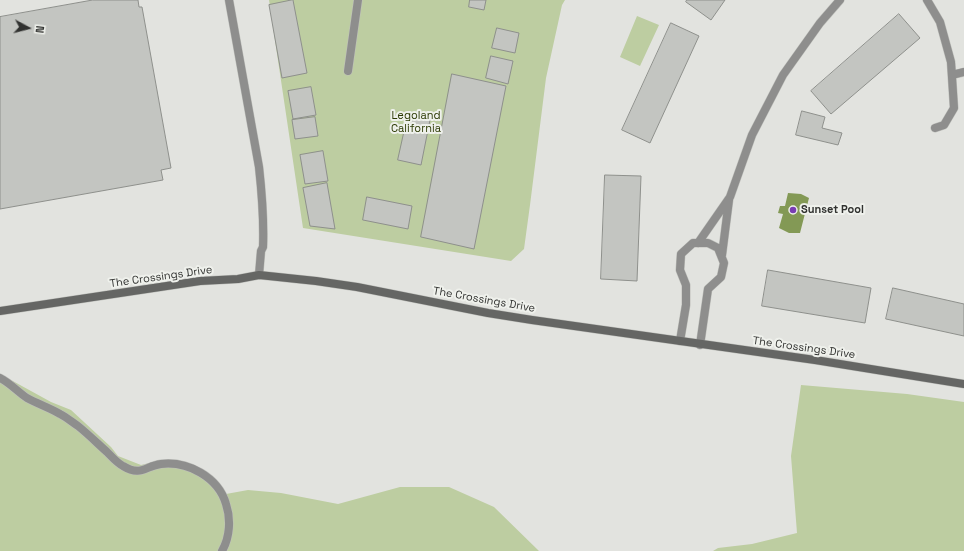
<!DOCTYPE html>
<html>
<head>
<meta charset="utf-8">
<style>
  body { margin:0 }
  #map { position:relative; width:964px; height:551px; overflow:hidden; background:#e2e3df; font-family:"Space Grotesk",sans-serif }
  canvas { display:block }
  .north { position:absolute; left:8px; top:8px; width:40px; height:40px; -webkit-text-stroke:3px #eff1ec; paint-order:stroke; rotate:97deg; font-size:11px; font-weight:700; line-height:16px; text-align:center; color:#313230 }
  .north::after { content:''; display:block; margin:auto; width:14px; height:18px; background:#313230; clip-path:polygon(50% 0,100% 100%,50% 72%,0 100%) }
</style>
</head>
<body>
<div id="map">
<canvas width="964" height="551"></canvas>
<div class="north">N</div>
</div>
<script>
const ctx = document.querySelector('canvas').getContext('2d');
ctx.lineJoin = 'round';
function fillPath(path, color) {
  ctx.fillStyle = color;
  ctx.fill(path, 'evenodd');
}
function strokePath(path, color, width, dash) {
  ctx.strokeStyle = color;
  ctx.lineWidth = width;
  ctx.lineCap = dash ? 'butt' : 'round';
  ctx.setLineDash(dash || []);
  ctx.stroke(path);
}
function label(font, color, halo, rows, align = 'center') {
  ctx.font = font + ' "Space Grotesk",sans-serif';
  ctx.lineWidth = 4;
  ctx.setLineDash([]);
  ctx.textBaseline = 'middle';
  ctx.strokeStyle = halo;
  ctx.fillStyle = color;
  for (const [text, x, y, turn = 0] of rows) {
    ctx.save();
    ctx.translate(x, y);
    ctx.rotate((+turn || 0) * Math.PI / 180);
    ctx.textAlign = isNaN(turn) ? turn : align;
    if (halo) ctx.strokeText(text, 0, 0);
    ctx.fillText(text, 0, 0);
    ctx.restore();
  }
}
fillPath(new Path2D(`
  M269 0H565L562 5 546 78 530 205 524 249 511 261 303 228Z
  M637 16 659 25 640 66 620 57Z
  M0 374 51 402 71 410 111 447 118 456 141 465 162 460H176L193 465 209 474 226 494 248 490 281 493 338 504 400 487H449L494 507 539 551H0Z
  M801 385 907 394 964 402V551H713L718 548 752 544 797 533 791 456Z`), '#bdcda1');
fillPath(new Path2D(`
  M788 193 801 194 809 198 800 233H789L779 228 783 214 778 213 780 206H785Z`), '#839955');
const building = new Path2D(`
  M93 0H138L139 7H142L171 168 161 170 163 180 0 209V17Z
  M293 0 307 73 282 78 269 5Z
  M470 0H486L484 10 469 7Z
  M687 0H725L711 20 686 2Z
  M899 14 920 38 831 114 811 91Z
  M671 23 699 36 650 143 622 130Z
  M497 28 519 33 515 53 492 48Z
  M491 56 513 61 508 84 486 78Z
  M452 74 506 86 474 249 421 237Z
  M311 87 316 115 293 119 288 91Z
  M802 111 825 117 822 128 842 133 838 145 796 135Z
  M408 115 430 120 421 165 398 160Z
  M315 117 318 136 295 139 292 120Z
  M323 151 328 181 305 184 300 155Z
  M605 175 641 176 637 281 601 279Z
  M327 183 335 229 310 226 303 188Z
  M367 197 412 206 408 229 363 220Z
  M768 270 871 288 865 323 762 306Z
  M893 288 964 304V336L886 319Z`);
fillPath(building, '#c3c5c1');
strokePath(building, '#8e908c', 1);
const lane = new Path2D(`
  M229 0 259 167C262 194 264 220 263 247L261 251 259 275
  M927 0 940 22 951 62 954 108 944 125 935 128
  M348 71 358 0
  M952 75 964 72
  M0 378C10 383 18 392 27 398 38 404 50 408 60 414 66 417 72 422 78 426 88 434 97 443 107 452 112 457 117 463 123 466 141 477 145 466 161 464 188 461 218 477 226 504 231 519 230 537 222 551`);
const street = new Path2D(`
  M698 243 730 197 752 135 783 75 820 23 840 0
  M722 255 729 200
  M680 341 686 305V285L680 270 681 254 693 243H708L718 248 724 263 721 277 708 289 700 345`);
const secondary = new Path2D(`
  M0 311 200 281 238 279 259 275 316 281 357 287 488 313 532 320 815 360 964 384`);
strokePath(lane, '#bfc0bc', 9);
strokePath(street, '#bfc0bc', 9);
strokePath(secondary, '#bfc0bc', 9);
strokePath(lane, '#8e8e8d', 8);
strokePath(street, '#8e8e8d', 8);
strokePath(secondary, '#656664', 8);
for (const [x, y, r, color] of [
  [793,210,4,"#793db3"]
]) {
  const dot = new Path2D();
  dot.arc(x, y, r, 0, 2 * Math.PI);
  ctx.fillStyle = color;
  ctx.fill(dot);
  strokePath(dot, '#eff1ec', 1.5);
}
label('11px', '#2d3b05', '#eff1ec', [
  ["Legoland",416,116],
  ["California",416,129]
]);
label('bold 11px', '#313230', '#eff1ec', [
  ["Sunset Pool",801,210]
], 'left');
label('11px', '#313230', '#eff1ec', [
  ["The Crossings Drive",161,277,-8],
  ["The Crossings Drive",484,300,10],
  ["The Crossings Drive",804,348,8]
]);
</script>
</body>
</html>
